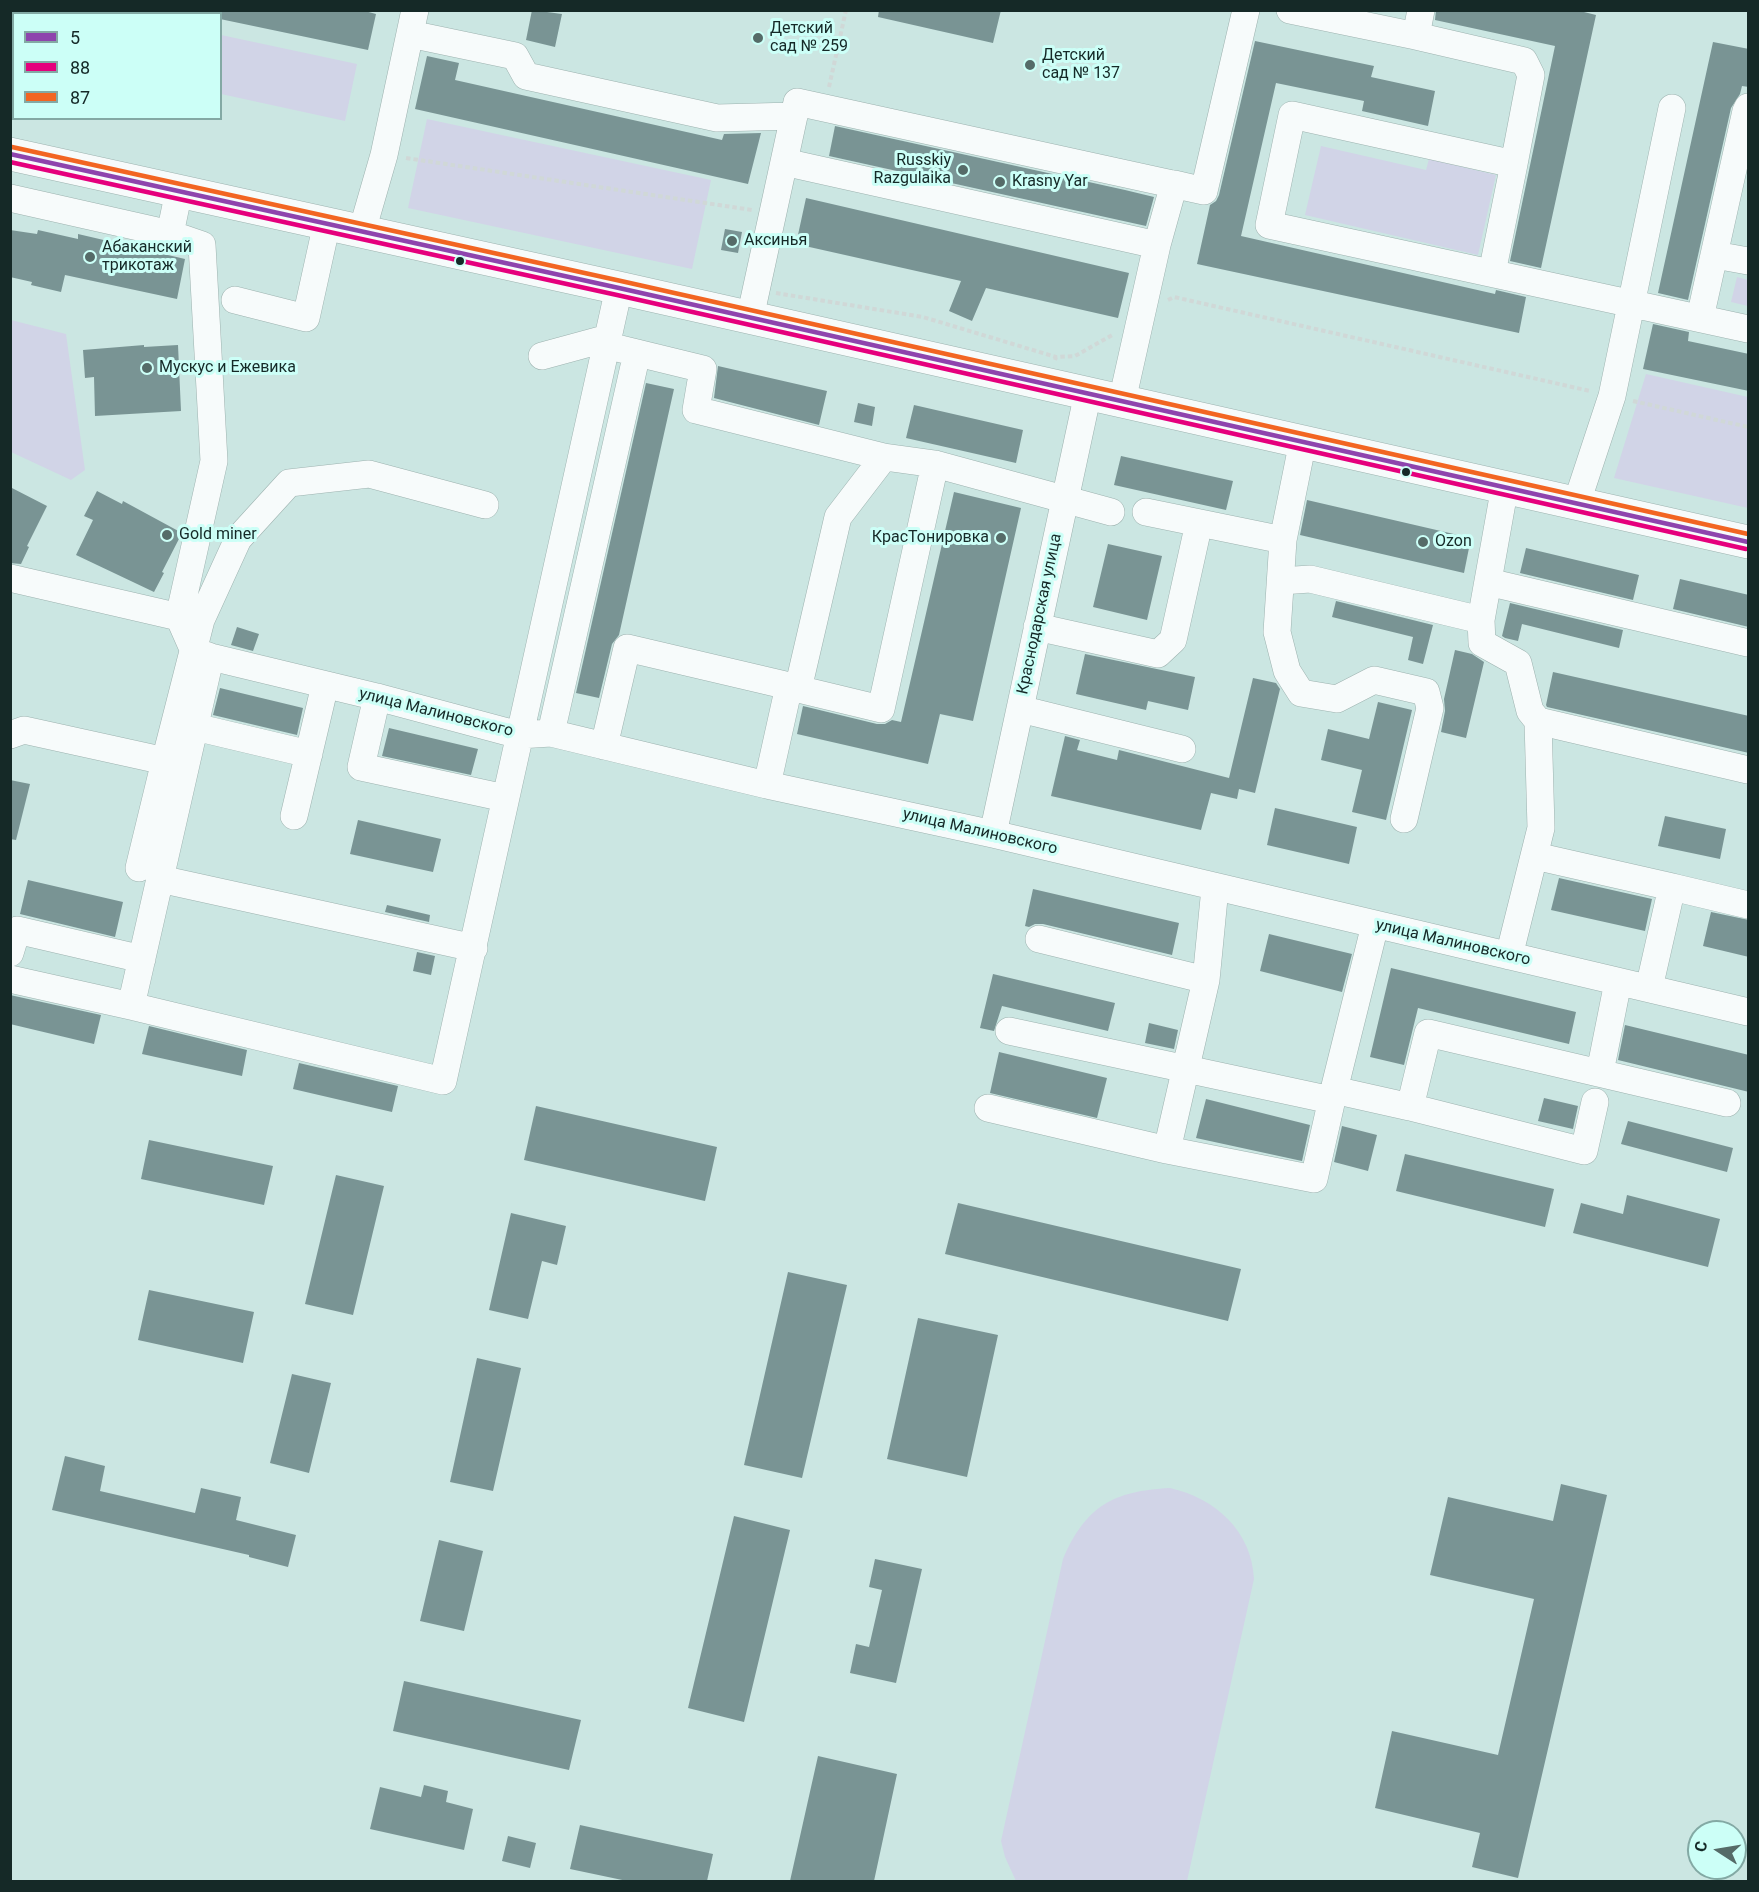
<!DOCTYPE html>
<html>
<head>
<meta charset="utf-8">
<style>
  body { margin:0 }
  #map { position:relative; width:1759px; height:1892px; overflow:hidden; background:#cbe6e2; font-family:Roboto,sans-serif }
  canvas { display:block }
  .frame { position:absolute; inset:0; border:12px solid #152927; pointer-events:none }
  .legend { position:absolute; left:12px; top:12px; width:210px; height:108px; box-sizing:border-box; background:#ccfff7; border:2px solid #83a9a4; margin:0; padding:8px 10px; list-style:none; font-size:18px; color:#152927 }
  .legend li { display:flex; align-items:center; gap:12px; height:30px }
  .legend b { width:30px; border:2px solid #83a9a4 }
  .north { position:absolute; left:1687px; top:1820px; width:60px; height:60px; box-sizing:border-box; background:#ccfff7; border:2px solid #83a9a4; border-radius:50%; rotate:282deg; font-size:16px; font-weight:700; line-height:24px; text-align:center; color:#152927 }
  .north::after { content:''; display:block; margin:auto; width:21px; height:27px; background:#556b68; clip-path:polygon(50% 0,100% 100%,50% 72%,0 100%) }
</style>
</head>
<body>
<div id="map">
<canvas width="1759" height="1892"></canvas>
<div class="frame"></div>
<ul class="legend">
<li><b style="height:8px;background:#8e44ad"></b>5</li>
<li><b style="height:8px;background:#e5007d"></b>88</li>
<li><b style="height:8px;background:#f26522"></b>87</li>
</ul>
<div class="north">С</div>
</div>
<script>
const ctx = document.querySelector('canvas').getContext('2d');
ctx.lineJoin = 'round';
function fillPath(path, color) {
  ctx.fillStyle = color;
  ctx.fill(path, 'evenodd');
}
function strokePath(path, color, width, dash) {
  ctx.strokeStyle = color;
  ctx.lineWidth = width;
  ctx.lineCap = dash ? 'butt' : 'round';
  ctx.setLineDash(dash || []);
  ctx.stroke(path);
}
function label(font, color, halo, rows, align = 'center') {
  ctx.font = font + ' Roboto,sans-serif';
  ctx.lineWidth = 6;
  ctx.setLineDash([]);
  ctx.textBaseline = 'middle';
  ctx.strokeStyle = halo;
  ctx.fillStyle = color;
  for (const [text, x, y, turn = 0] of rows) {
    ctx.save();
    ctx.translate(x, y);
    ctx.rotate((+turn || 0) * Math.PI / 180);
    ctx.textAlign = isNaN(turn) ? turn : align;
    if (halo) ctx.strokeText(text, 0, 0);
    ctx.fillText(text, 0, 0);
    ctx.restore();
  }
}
fillPath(new Path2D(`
  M221 35 357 64 345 121 221 94Z
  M427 119 711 180 692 269 408 208Z
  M1321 146 1426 170 1429 159 1496 175 1478 255 1305 215Z
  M1737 277 1748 280V306L1731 302Z
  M11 320 66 334 85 470 71 480 11 452Z
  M1646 374 1748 397V508L1614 478Z
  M1170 1488C1215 1498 1252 1531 1254 1579L1187 1881H1016L1005 1857 1001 1841 1063 1559C1086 1506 1113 1491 1170 1488Z`), '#d1d4e7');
fillPath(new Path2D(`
  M216 10H361L376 14 368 50 220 19V14H215Z
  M532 10 562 14 555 47 526 40Z
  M879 10H1001L993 43 878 17Z
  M1436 10H1576L1596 15 1541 268 1510 261 1555 46 1435 20Z
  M1255 41 1374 66 1371 77 1435 91 1428 126 1362 111 1364 101 1276 83 1241 236 1495 294 1496 290 1526 297 1519 333 1197 264 1210 205 1216 201 1219 195Z
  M1713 42 1749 49V87L1742 86 1740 94 1731 108 1688 300 1658 293Z
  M427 56 459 63 455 80 722 140 724 134 761 133 748 184 415 109Z
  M835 126 1125 190 1154 197 1146 226 829 156Z
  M806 198 1129 273 1118 318 986 288 972 321 949 311 961 281 796 244Z
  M725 229 742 232 738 253 721 250Z
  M10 230 37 234 38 230 78 239V234L185 259 177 299 65 275 61 292 31 285 32 282 10 277Z
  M1653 324 1689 332 1688 341 1749 354V391L1643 369Z
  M144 345V347L178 345 181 411 95 416 94 377 85 378 83 350Z
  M718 366 827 391 819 425 714 398Z
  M646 383 674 389 619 635 612 644 599 698 576 693Z
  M858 403 875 407 872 426 854 422Z
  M914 405 1023 430 1016 463 906 438Z
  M1121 456 1233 481 1226 510 1114 485Z
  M10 487 47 506 27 546 29 547 21 564 10 563Z
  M97 491 122 504 123 501 182 533 162 572 164 573 154 592 76 555 93 520 84 516Z
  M954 492 1021 508 973 721 940 714 928 764 797 734 803 706 877 724H885L892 720 901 722Z
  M1307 500 1471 538 1464 573 1300 535Z
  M1108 544 1162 556 1147 620 1093 607Z
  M1526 548 1639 575 1633 600 1520 573Z
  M1680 579 1749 595V627L1673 609Z
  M1336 601 1433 625 1423 664 1408 660 1413 637 1332 617Z
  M1510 603 1623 630 1619 648 1522 624 1518 641 1505 638 1502 636Z
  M237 627 259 634 253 651 231 645Z
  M1455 650 1472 654 1484 662 1466 738 1441 732 1445 711 1444 699Z
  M1085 654 1195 677 1188 710 1148 701 1146 710 1076 694Z
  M1553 672 1749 716V753L1547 707 1546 705Z
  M1253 678 1276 683 1280 689 1255 793 1239 789 1237 799 1211 793 1201 830 1051 796 1065 736 1080 740 1077 750 1117 760 1119 750 1229 778Z
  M220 688 303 708 297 735 213 715Z
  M1378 702 1412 710 1386 820 1352 812 1362 770 1321 760 1328 729 1369 739Z
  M389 728 478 749 471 775 382 756Z
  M10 780 30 784 16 840 10 839Z
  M1275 808 1357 827 1349 864 1267 845Z
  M1665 816 1726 829 1720 859 1658 846Z
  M358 820 441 839 433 872 350 854Z
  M1559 878 1652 899 1645 931 1551 910Z
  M28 880 123 902 115 937 20 914Z
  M1033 889 1179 923 1172 955 1043 924H1035L1029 927 1025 926Z
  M387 905 430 915 429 922 385 912Z
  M1711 912 1749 920V957L1703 946Z
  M1269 934 1352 954 1342 992 1260 971Z
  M417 952 435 956 431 975 413 971Z
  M1391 968 1576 1012 1569 1044 1418 1008 1404 1065 1370 1057Z
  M993 974 1115 1003 1108 1031 1002 1006 994 1031 980 1028Z
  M10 995 101 1015 94 1044 10 1024Z
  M1149 1023 1178 1030 1174 1049 1145 1043Z
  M1625 1025 1749 1055V1092L1618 1060Z
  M149 1026 247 1050 242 1076 142 1054Z
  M999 1052 1107 1078 1097 1118 990 1093Z
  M299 1063 398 1086 392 1112 293 1089Z
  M1544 1098 1578 1106 1573 1129 1538 1121Z
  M1206 1099 1310 1125 1302 1161 1196 1138Z
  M536 1106 717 1147 705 1201 524 1160Z
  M1628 1121 1733 1148 1727 1172 1621 1144Z
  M1342 1126 1377 1135 1368 1171 1334 1162Z
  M149 1140 273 1166 264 1205 141 1179Z
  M1405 1154 1554 1189 1545 1227 1396 1191Z
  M336 1175 384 1186 353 1315 305 1304Z
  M1627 1195 1720 1219 1708 1267 1573 1233 1581 1203 1623 1214Z
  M958 1203 1241 1269 1228 1321 945 1254Z
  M511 1213 566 1226 557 1265 542 1261 528 1319 489 1310Z
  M788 1272 847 1285 802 1478 744 1465Z
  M149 1290 254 1312 243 1363 138 1340Z
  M918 1318 998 1335 967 1477 887 1459Z
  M477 1358 521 1368 493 1491 450 1482Z
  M292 1374 331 1383 309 1473 270 1463Z
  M65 1456 105 1466 100 1491 195 1513 201 1488 241 1497 236 1520 296 1535 288 1567 249 1557V1555L52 1510Z
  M1561 1484 1607 1495 1518 1878 1472 1867 1480 1833 1375 1808 1392 1731 1498 1755 1534 1599 1430 1575 1448 1497 1553 1521Z
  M734 1516 790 1530 744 1722 688 1708Z
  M439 1540 483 1551 464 1631 420 1621Z
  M875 1559 922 1569 896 1683 850 1673 856 1644 869 1647 882 1590 869 1587Z
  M404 1681 581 1720 569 1770 393 1731Z
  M818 1756 897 1774 874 1881H790Z
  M424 1785 448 1791 446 1802 473 1809 464 1850 370 1829 380 1787 421 1797Z
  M580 1825 713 1854 707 1881H627L570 1869Z
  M508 1836 536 1843 530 1868 502 1861Z`), '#799494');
const minor = new Path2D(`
  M1290 10 1416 36 1524 61 1531 75 1514 164
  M410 34 515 56 526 76 717 118 794 116
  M1416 36 1421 10
  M784 162 1157 245
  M10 198 170 234 202 245 214 461 179 617
  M362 231 384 155 415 10
  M170 234 179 191
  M1715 255 1748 261
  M1492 273 1514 164 1292 115 1269 225 1748 329
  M235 300 306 318 327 223
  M750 318 797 102 1204 191
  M1700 318 1746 111 1748 107
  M621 349 703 369 696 410 884 457
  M542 356 608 338
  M1122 401 1157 245 1174 184 1204 191 1246 10
  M1303 441 1283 540 1277 632 1287 671 1301 693 1337 699 1374 680 1426 692 1430 708 1404 819
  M935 464 1111 512
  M1505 486 1481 620 1482 643 1518 663 1530 711 1538 721 1748 770
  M1577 502 1612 396 1672 108
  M1146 512 1283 540
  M10 578 179 617 194 651 211 657 377 697 519 735 551 733 767 785 993 834 1748 1012
  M1281 581 1310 579 1481 620
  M1488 582 1748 643
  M1037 627 1158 654 1173 640 1199 523
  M377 697 361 767 505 798
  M1020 709 1182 749
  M195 727 309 754
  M551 733 637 353
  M10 735 24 730 165 761 201 620 238 539 289 483 369 474 485 505
  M604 746 627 648 789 686
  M767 785 789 686 798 689 881 709 935 464 884 457 838 517 798 689
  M294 816 325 685
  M993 834 1088 393
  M1535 856 1672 887 1649 988
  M139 868 165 761
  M160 879 474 948
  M1672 887 1748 905
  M1039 939 1206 980
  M10 953 17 930 142 959
  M1509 956 1541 828 1538 721
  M10 979 131 1006 443 1081 619 288
  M131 1006 210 659
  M1009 1031 1331 1100
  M1600 1072 1618 982
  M1334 1090 1410 1107 1584 1151 1595 1102
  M1410 1107 1428 1033 1727 1103
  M988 1108 1167 1150 1206 980 1215 888
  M1167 1150 1314 1179 1334 1090 1375 925`);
const major = new Path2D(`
  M10 154 619 288 1748 542`);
strokePath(minor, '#9db2af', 28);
strokePath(major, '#9db2af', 34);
strokePath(new Path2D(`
  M829 87 846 10
  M406 158 752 210
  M776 293 923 317 1056 357
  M1168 300 1174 297 1590 391
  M1055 360 1056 357 1075 356 1114 334
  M1633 401 1748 427`), '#d0d8d7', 4, [4.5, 3]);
strokePath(minor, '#f7fbfb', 27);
strokePath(major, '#f7fbfb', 33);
strokePath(new Path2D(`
  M10 154 619 288 1748 542`), '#8e44ad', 4.5);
strokePath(new Path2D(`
  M10 162 617 295 1746 549`), '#e5007d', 4.5);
strokePath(new Path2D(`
  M12 147 621 281 1748 534`), '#f26522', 4.5);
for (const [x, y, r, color] of [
  [758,38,6,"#556b68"],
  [1030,65,6,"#556b68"],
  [963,170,6,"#556b68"],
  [1000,182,6,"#556b68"],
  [732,241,6,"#556b68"],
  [90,257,6,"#556b68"],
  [460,261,5,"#152927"],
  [147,368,6,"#556b68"],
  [1406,472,5,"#152927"],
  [167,535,6,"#556b68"],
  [1001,538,6,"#556b68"],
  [1423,542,6,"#556b68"]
]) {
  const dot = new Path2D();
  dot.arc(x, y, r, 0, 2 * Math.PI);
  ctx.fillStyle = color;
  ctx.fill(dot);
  strokePath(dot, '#ccfff7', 2);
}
label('16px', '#152927', '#ccfff7', [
  ["Детский",770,29],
  ["сад № 259",770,47],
  ["Детский",1042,56],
  ["сад № 137",1042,74],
  ["Russkiy",951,161,"right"],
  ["Razgulaika",951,179,"right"],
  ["Krasny Yar",1012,182],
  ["Аксинья",744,241],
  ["Абаканский",102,248],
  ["трикотаж",102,266],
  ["Мускус и Ежевика",159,368],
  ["Gold miner",179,535],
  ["КрасТонировка",989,538,"right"],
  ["Ozon",1435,542]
], 'left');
label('16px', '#152927', '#ccfff7', [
  ["Краснодарская улица",1040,614,-78],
  ["улица Малиновского",436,713,14],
  ["улица Малиновского",980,832,13],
  ["улица Малиновского",1453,943,13]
]);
</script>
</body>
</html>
